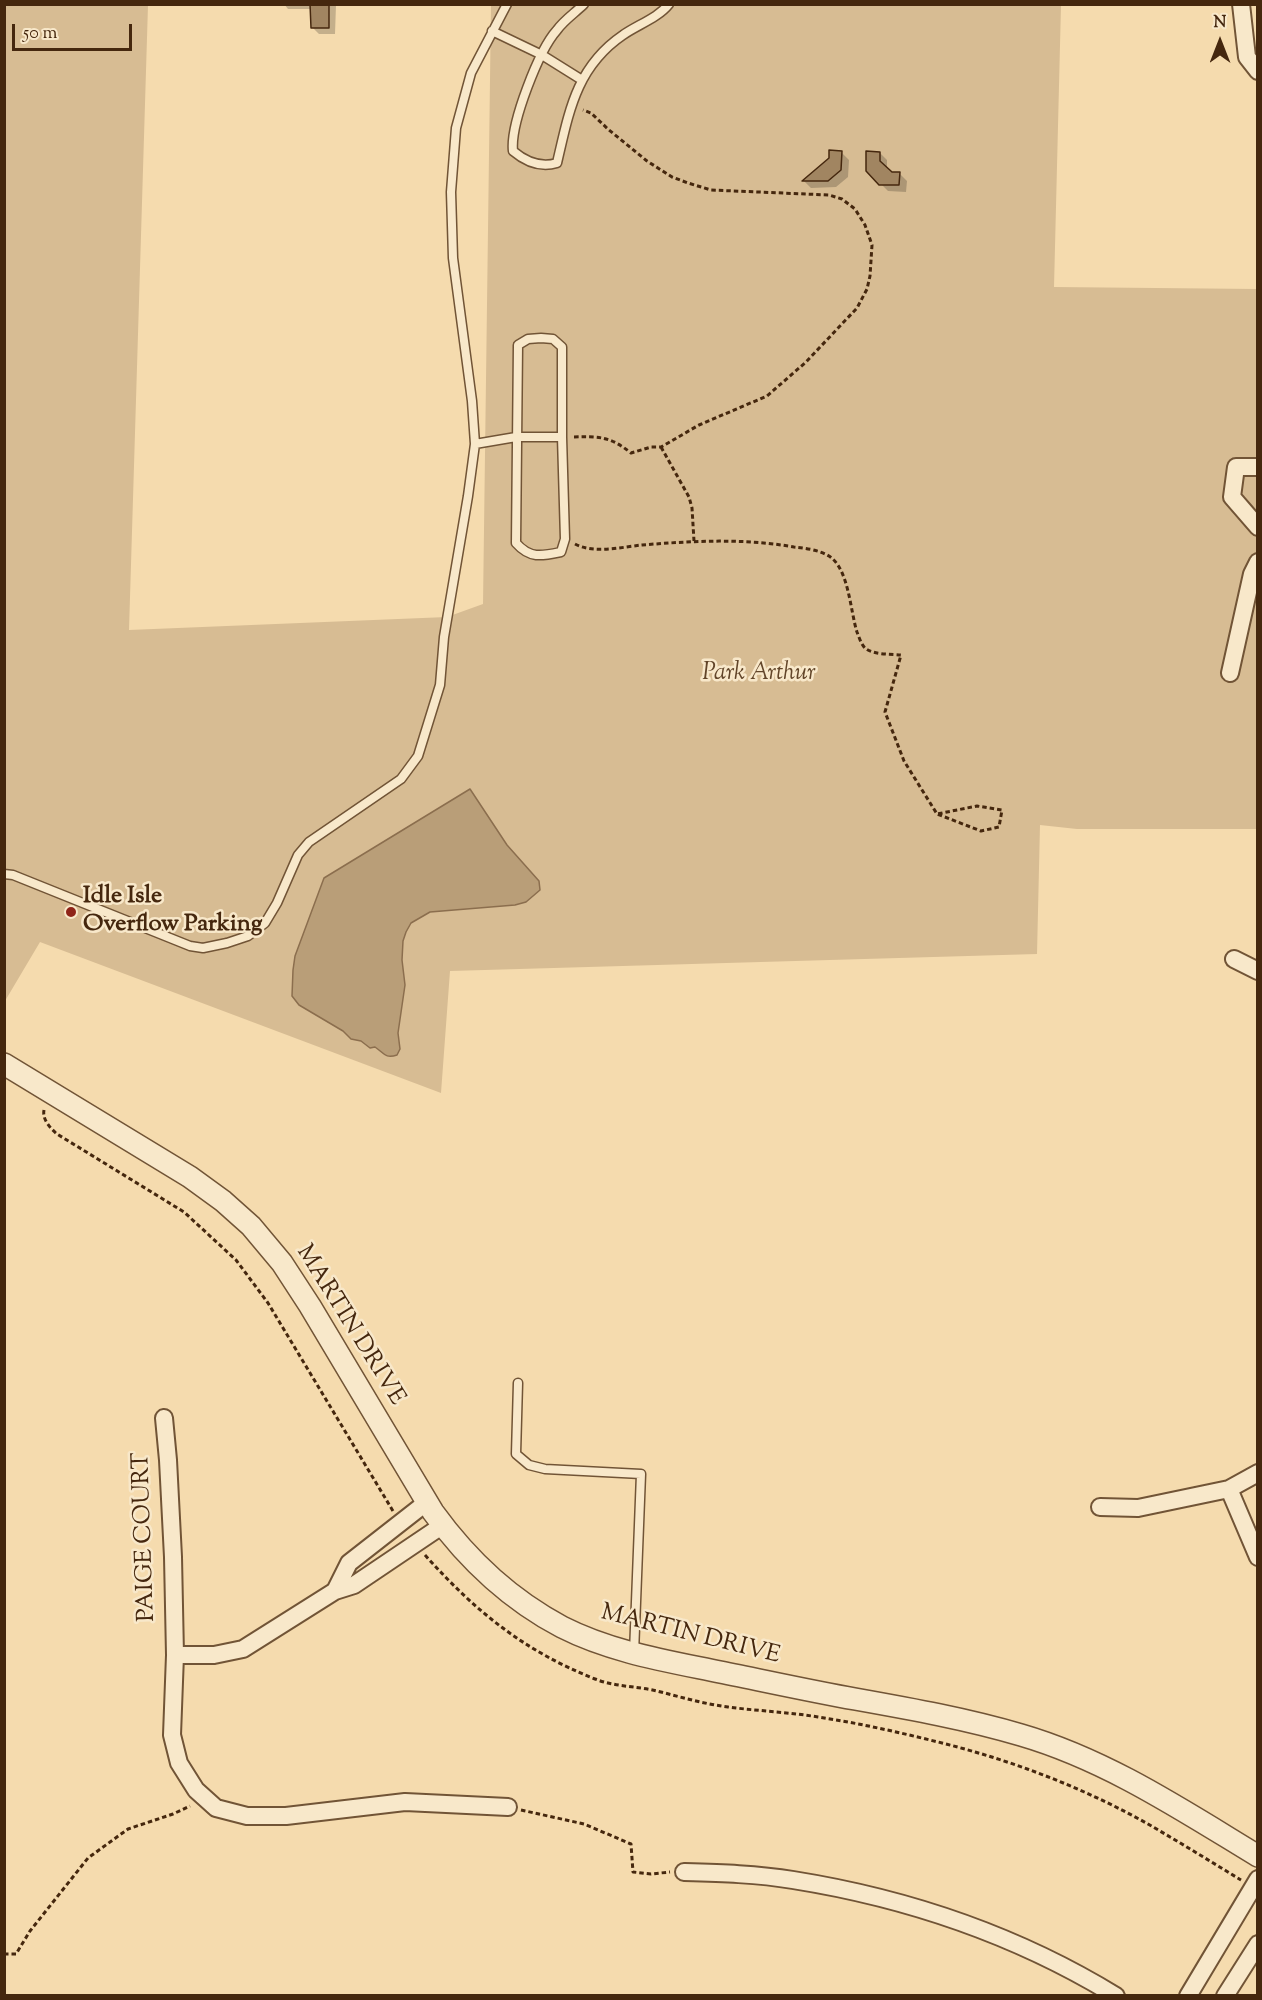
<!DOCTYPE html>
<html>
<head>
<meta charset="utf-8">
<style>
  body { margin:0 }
  #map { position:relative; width:1262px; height:2000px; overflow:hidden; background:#f5dbae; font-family:"Sorts Mill Goudy",serif }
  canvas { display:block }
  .frame { position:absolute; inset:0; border:6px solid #45270e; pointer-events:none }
  .north { position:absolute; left:1190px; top:12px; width:60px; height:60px; -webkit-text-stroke:4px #f8e8ca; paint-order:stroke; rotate:0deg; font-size:16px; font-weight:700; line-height:24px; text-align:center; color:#45270e }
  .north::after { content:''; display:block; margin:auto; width:21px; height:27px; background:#45270e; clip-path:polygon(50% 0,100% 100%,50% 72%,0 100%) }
  .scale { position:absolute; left:12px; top:24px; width:120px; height:27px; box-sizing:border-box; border:3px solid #45270e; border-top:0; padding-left:8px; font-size:18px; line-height:21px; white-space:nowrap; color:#45270e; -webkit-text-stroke:4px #f8e8ca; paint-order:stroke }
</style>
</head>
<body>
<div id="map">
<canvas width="1262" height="2000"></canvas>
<div class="frame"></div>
<div class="north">N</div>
<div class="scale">50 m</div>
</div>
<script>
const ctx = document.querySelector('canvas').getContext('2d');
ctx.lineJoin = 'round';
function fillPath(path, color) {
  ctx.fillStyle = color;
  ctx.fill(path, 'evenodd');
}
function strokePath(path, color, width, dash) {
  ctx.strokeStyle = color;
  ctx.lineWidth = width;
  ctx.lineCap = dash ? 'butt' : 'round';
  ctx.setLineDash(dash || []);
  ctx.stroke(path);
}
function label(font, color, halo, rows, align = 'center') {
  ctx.font = font + ' "Sorts Mill Goudy",serif';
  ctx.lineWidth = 5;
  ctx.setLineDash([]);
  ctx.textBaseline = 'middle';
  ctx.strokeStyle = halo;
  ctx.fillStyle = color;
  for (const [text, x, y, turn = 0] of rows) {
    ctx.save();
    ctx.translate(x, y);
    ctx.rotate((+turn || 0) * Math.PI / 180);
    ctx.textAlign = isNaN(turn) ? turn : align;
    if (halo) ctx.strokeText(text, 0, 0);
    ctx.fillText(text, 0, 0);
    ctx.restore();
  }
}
fillPath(new Path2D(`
  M5 5H148L129 630 447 617 483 604 491 5H1061L1054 287 1257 289V829H1077L1040 825 1037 954 450 971 441 1093 40 942 5 1001Z`), '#d7bc93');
const water = new Path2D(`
  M470 789 507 845 539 881 540 890 526 902 515 905 430 912 411 923 406 932 403 941 402 960 405 985 398 1033 400 1049 397 1055C385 1059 384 1053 375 1047L370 1048 361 1041 351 1039 343 1031 299 1005 292 996 293 970 295 956 324 878Z`);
fillPath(water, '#b99e78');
strokePath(water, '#8b6e4e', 1.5);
fillPath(new Path2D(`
  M284 4 336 5 335 34H319L312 27V9H288Z
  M842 153 849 160 848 177 836 187 811 188 804 181 831 159Z
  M880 153 887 160V169L891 174H900L907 181 906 192 888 191 867 170Z`), '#0003');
const building = new Path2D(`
  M310 4H329V28H311Z
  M829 150 842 151 841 170 828 181H802L829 158Z
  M866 151 880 152V161L892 172H900L899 185H879L866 171Z`);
fillPath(building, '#a18561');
strokePath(building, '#45270e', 1.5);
const service = new Path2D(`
  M584 4C575 13 564 20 557 30 539 50 510 124 513 151 526 162 540 168 557 163 569 112 576 67 623 35 637 25 658 18 669 4
  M492 31 542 55 582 80
  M541 338 553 339 562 347V437L565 539 561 552C542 556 530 559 516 543L518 345 528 339Z
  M475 444 516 437H562
  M4 874 13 875 190 946 203 948 227 943 248 936 265 923 277 903 298 855 309 842 401 779 418 756 440 685 444 637 468 496 475 444 472 401 453 258 451 192 456 128 471 73 507 4
  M518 1383 516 1454 529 1465 545 1469 641 1474 634 1653`);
const minor = new Path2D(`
  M1241 4 1247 57 1258 71
  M1258 467H1236L1232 497 1258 527
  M1230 673 1252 574 1258 562
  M1234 959 1258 971
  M164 1418 168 1460 173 1557 175 1655 172 1735 179 1763 196 1790 216 1808 247 1816H286L405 1802 508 1807
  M1229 1489 1258 1473
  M1100 1507 1138 1508 1229 1489 1258 1557
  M335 1591 349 1563 427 1502
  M175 1655H214L243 1649 335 1591 354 1585 443 1525
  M684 1872C720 1873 757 1874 793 1880 906 1898 1018 1936 1116 1996
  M1188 1996 1258 1879
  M1225 1996 1258 1944`);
const tertiary = new Path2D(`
  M4 1064 190 1177 223 1201 251 1226 282 1263 310 1306 433 1512C467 1559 509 1599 562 1627 611 1652 667 1661 720 1672 765 1681 810 1691 855 1699 911 1709 967 1719 1021 1735 1107 1760 1182 1810 1258 1856`);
strokePath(service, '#715436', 11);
strokePath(minor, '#715436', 20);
strokePath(tertiary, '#715436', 24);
strokePath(new Path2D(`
  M574 437C600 436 611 437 631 453L651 447H661L699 425 767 396 806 362 857 308 867 289 870 276 872 245 865 225 855 209 842 199 829 195 711 190 688 183 672 177 647 161 609 130 591 113 583 110
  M661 447 689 497 692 508 694 541
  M575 544C594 554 622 547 642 545 693 541 743 538 794 547 805 548 819 550 829 556 849 569 850 610 857 632 859 637 861 644 865 648 873 655 891 654 901 655L885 712 904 761 937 814 977 806 1002 810 999 827 981 831 937 814
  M44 1110C42 1119 50 1128 57 1134L184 1212 236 1260 268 1303 393 1511
  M425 1555C475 1611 524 1651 595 1679 615 1687 637 1686 657 1691 681 1697 704 1704 728 1707 758 1711 788 1712 818 1717 858 1723 898 1732 938 1742 1011 1760 1082 1787 1148 1824 1179 1842 1210 1861 1241 1880
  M521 1810 584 1824 631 1844 633 1872 651 1874 670 1872
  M4 1954H16L30 1931 88 1858 128 1829 173 1814 190 1806`), '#45270e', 3, [4.5, 3]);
strokePath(service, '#f8e8ca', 8);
strokePath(minor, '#f8e8ca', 16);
strokePath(tertiary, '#f8e8ca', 21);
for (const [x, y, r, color] of [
  [71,912,6,"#8f2418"]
]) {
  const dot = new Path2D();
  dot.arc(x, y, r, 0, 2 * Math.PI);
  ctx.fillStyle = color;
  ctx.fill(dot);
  strokePath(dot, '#f8e8ca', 2);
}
label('italic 24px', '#624529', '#f8e8ca', [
  ["Park Arthur",759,675]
]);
label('bold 24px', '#45270e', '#f8e8ca', [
  ["Idle Isle",83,898],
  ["Overflow Parking",83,926]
], 'left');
label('24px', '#45270e', '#f8e8ca', [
  ["MARTIN DRIVE",349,1326,58],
  ["PAIGE COURT",146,1537,-92],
  ["MARTIN DRIVE",690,1636,14]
]);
</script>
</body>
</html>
